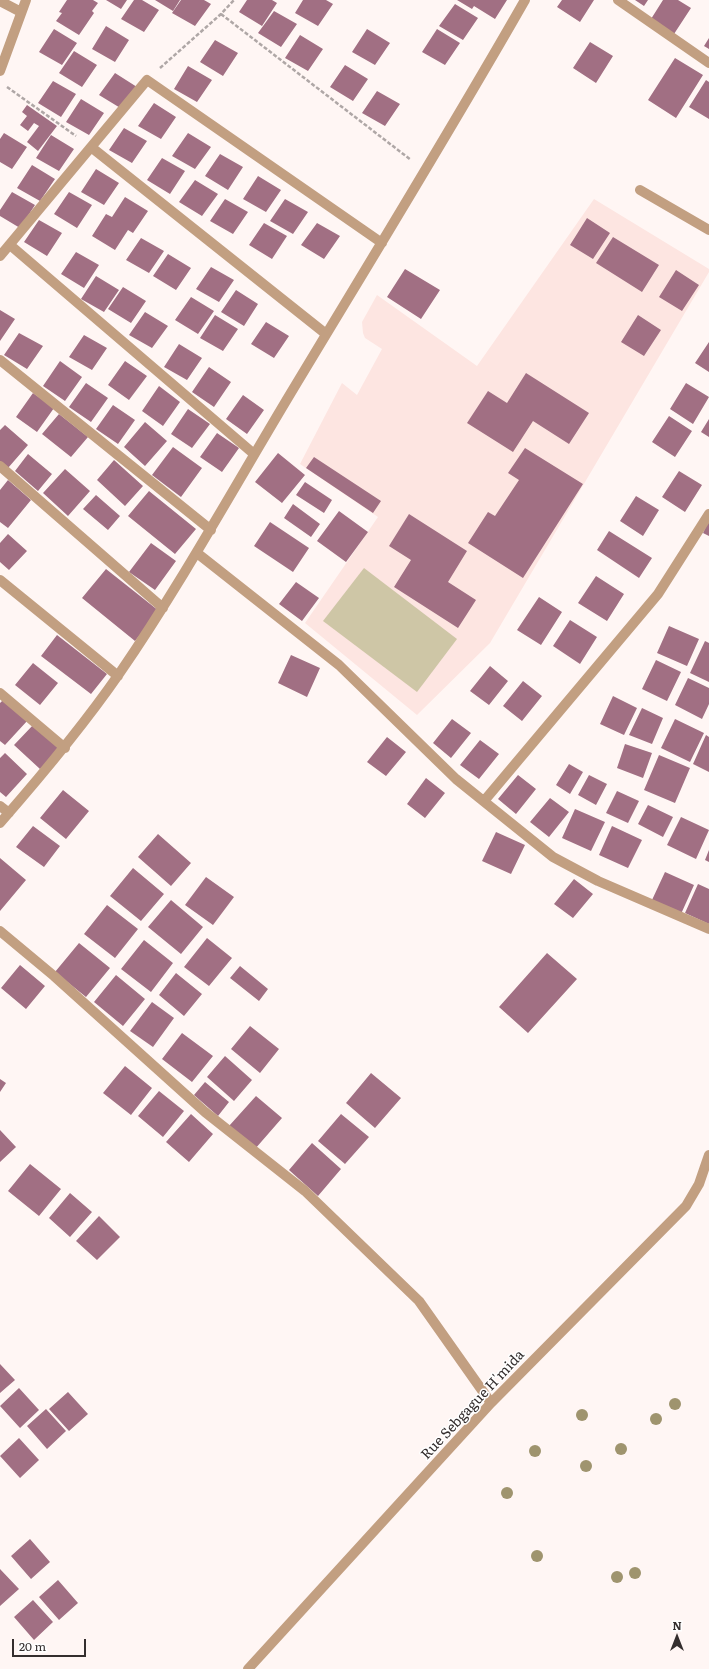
<!DOCTYPE html>
<html>
<head>
<meta charset="utf-8">
<style>
  body { margin:0 }
  #map { position:relative; width:709px; height:1669px; overflow:hidden; background:#fff6f4; font-family:Literata,serif }
  canvas { display:block }
  .north { position:absolute; left:657px; top:1617px; width:40px; height:40px; -webkit-text-stroke:3px #fff; paint-order:stroke; rotate:0deg; font-size:11px; font-weight:700; line-height:16px; text-align:center; color:#342e2e }
  .north::after { content:''; display:block; margin:auto; width:14px; height:18px; background:#342e2e; clip-path:polygon(50% 0,100% 100%,50% 72%,0 100%) }
  .scale { position:absolute; left:12px; top:1639px; width:74px; height:18px; box-sizing:border-box; border:2px solid #342e2e; border-top:0; padding-left:5px; font-size:12px; line-height:14px; white-space:nowrap; color:#342e2e; -webkit-text-stroke:3px #fff; paint-order:stroke }
</style>
</head>
<body>
<div id="map">
<canvas width="709" height="1669"></canvas>
<div class="north">N</div>
<div class="scale">20 m</div>
</div>
<script>
const ctx = document.querySelector('canvas').getContext('2d');
ctx.lineJoin = 'round';
function fillPath(path, color) {
  ctx.fillStyle = color;
  ctx.fill(path, 'evenodd');
}
function strokePath(path, color, width, dash) {
  ctx.strokeStyle = color;
  ctx.lineWidth = width;
  ctx.lineCap = dash ? 'butt' : 'round';
  ctx.setLineDash(dash || []);
  ctx.stroke(path);
}
function label(font, color, halo, rows, align = 'center') {
  ctx.font = font + ' Literata,serif';
  ctx.lineWidth = 3;
  ctx.setLineDash([]);
  ctx.textBaseline = 'middle';
  ctx.strokeStyle = halo;
  ctx.fillStyle = color;
  for (const [text, x, y, turn = 0] of rows) {
    ctx.save();
    ctx.translate(x, y);
    ctx.rotate((+turn || 0) * Math.PI / 180);
    ctx.textAlign = isNaN(turn) ? turn : align;
    if (halo) ctx.strokeText(text, 0, 0);
    ctx.fillText(text, 0, 0);
    ctx.restore();
  }
}
fillPath(new Path2D(`
  M594 199 709 269V272L490 643 417 715 305 623 378 517 300 464 342 383 357 395 382 349 365 338 363 333 362 322 377 295 477 366Z`), '#fde5e1');
fillPath(new Path2D(`
  M364 568 457 639 417 692 323 621Z`), '#cec6a6');
fillPath(new Path2D(`
  M67 0H93L98 3 92 11 94 13 79 35 56 21 62 13 59 12Z
  M106 0H127L121 9Z
  M134 0H142L159 10 144 32 121 19Z
  M155 0H180L173 11Z
  M181 0H204L211 4 195 26 172 13Z
  M247 0H272L277 3 262 26 239 12Z
  M303 0H326L333 4 318 26 295 13Z
  M457 0H507L495 19 474 6 472 9Z
  M562 0H594L580 22 557 7Z
  M635 0H648L644 6Z
  M663 0H678L691 8 674 34 651 19Z
  M455 4 478 18 463 40 439 26Z
  M274 11 297 24 281 47 258 33Z
  M106 26 129 40 115 62 92 49Z
  M54 29 77 43 62 65 39 52Z
  M367 29 390 43 375 65 352 52Z
  M437 29 460 43 445 65 422 52Z
  M300 35 323 49 308 71 285 58Z
  M709 38V49L704 46Z
  M215 40 238 53 223 76 200 62Z
  M590 42 613 56 596 83 573 68Z
  M74 51 97 65 82 87 59 73Z
  M675 58 703 75 676 118 648 100Z
  M345 65 368 79 353 101 330 87Z
  M188 66 212 80 197 102 174 89Z
  M115 73 137 87 122 109 99 95Z
  M706 80 709 82V119L689 107Z
  M53 81 76 94 61 117 38 103Z
  M377 91 400 104 385 126 362 113Z
  M81 99 104 113 89 135 66 122Z
  M154 103 176 117 161 139 138 126Z
  M27 105 57 126 38 151 27 142 39 126 34 123 28 131 20 125 27 116 22 112Z
  M124 128 147 141 132 163 109 150Z
  M4 133 27 147 12 169 0 162V139Z
  M188 133 211 147 195 169 172 156Z
  M51 135 74 149 59 171 36 158Z
  M220 154 243 167 228 190 205 176Z
  M162 158 185 171 170 194 147 180Z
  M32 165 55 179 40 201 17 188Z
  M96 169 119 183 104 205 81 192Z
  M258 176 281 190 266 212 243 199Z
  M195 180 218 194 202 216 179 202Z
  M12 192 35 205 20 228 0 216V210Z
  M69 192 92 205 77 228 54 214Z
  M125 197 148 211 133 233 128 230 115 250 92 236 106 214 112 217Z
  M225 199 248 212 233 234 210 221Z
  M285 199 308 212 293 234 270 221Z
  M587 218 610 233 593 259 570 245Z
  M39 220 62 233 47 256 24 242Z
  M264 223 287 236 272 259 249 245Z
  M317 223 340 236 324 259 301 245Z
  M613 237 659 265 642 292 596 263Z
  M141 238 164 251 149 273 126 260Z
  M76 252 99 265 84 288 61 274Z
  M168 254 191 268 176 290 153 276Z
  M211 267 234 280 219 302 196 289Z
  M405 269 440 290 421 319 387 297Z
  M676 270 699 285 682 311 659 297Z
  M96 276 119 290 104 312 81 299Z
  M123 287 146 301 131 323 108 309Z
  M236 290 258 304 244 326 221 312Z
  M191 297 214 311 198 334 175 320Z
  M0 310 15 319 0 341Z
  M145 312 168 326 152 348 129 335Z
  M215 315 238 329 223 351 200 338Z
  M638 315 661 330 644 356 621 342Z
  M266 322 289 336 274 358 251 344Z
  M19 333 43 346 27 369 4 355Z
  M84 335 107 348 92 370 69 357Z
  M709 342V372L695 363Z
  M179 344 202 358 187 380 164 367Z
  M60 361 82 377 65 401 43 386Z
  M125 361 147 376 129 400 108 385Z
  M209 367 231 382 214 407 192 392Z
  M526 373 589 413 569 444 533 421 513 452 467 423 488 391 507 403Z
  M86 383 108 398 91 422 69 407Z
  M686 383 709 397 693 424 670 409Z
  M159 386 180 402 163 426 142 411Z
  M33 393 54 408 37 432 16 417Z
  M243 395 264 410 247 434 226 419Z
  M113 405 135 420 118 444 96 429Z
  M188 409 210 424 192 448 171 434Z
  M59 414 88 437 71 457 42 434Z
  M669 416 692 431 675 457 652 442Z
  M709 419V437L701 432Z
  M145 422 167 441 145 466 124 447Z
  M5 425 28 445 8 468 0 461V430Z
  M217 433 239 448 222 472 200 457Z
  M173 447 202 468 181 497 152 475Z
  M525 448 583 484 523 578 468 543 488 512 495 516 519 480 508 473Z
  M278 453 305 475 282 503 255 482Z
  M28 454 52 474 38 491 15 471Z
  M314 457 381 501 373 513 306 468Z
  M114 460 143 486 125 506 97 480Z
  M65 469 90 491 68 516 43 493Z
  M679 471 702 485 685 512 662 497Z
  M8 480 31 500 8 528 0 522V490Z
  M305 482 332 500 324 513 296 495Z
  M149 491 196 529 175 554 128 516Z
  M96 495 120 516 108 530 83 509Z
  M636 496 659 510 643 536 620 521Z
  M293 504 320 524 311 537 284 518Z
  M339 511 368 532 346 562 317 541Z
  M409 514 467 551 448 582 476 600 458 628 394 587 411 560 389 546Z
  M709 520V536L703 533Z
  M270 522 309 548 293 572 254 546Z
  M609 531 652 558 639 578 597 550Z
  M8 534 27 551 9 570 0 562V543Z
  M151 543 176 561 155 590 129 572Z
  M106 569 159 611 135 641 82 598Z
  M596 576 624 594 607 621 578 603Z
  M296 582 319 598 302 621 279 604Z
  M539 597 562 612 541 645 517 630Z
  M570 620 597 637 580 664 553 646Z
  M669 626 699 639 687 666 657 653Z
  M57 635 107 674 91 694 41 656Z
  M705 641 709 643V682L690 673Z
  M291 655 320 668 307 697 278 683Z
  M656 660 681 672 667 701 642 689Z
  M33 663 58 683 40 705 15 685Z
  M490 666 508 681 489 705 470 691Z
  M688 678 709 688V704L702 719 675 705Z
  M523 681 542 696 522 721 503 706Z
  M613 696 637 708 624 735 600 724Z
  M5 698 28 720 5 745 0 741V703Z
  M642 708 663 718 652 744 629 735Z
  M452 719 471 733 451 758 433 743Z
  M675 719 704 733 690 762 661 748Z
  M34 724 60 749 40 769 14 745Z
  M706 735 709 737V772L693 764Z
  M387 737 406 752 386 776 367 762Z
  M480 740 499 754 479 779 460 765Z
  M625 744 652 753 643 778 617 768Z
  M5 753 27 774 6 797 0 792V758Z
  M659 755 690 768 675 803 644 790Z
  M569 764 583 772 570 794 556 785Z
  M518 775 536 789 516 814 498 799Z
  M589 775 607 784 596 805 578 795Z
  M426 778 445 793 425 818 407 804Z
  M63 790 89 811 66 839 40 818Z
  M617 791 639 801 628 823 606 813Z
  M550 798 569 812 549 837 530 822Z
  M648 805 673 817 663 837 638 824Z
  M575 809 605 822 591 851 562 838Z
  M681 817 709 830 696 859 667 845Z
  M33 826 60 846 44 867 16 847Z
  M612 826 642 840 628 868 599 855Z
  M496 832 525 845 511 874 482 861Z
  M158 834 191 863 171 886 138 857Z
  M709 850V862L705 860Z
  M0 858 26 880 0 911Z
  M133 868 164 894 141 921 110 896Z
  M665 872 694 885 681 914 652 900Z
  M206 877 234 897 213 925 185 905Z
  M574 879 593 894 573 918 554 904Z
  M698 884 709 889V924L685 913Z
  M171 900 203 927 181 954 148 927Z
  M107 905 138 929 115 958 84 934Z
  M207 938 232 958 209 986 184 967Z
  M144 940 173 963 151 992 121 969Z
  M79 943 110 968 86 997 55 972Z
  M547 953 577 979 528 1033 499 1007Z
  M20 965 45 986 26 1009 1 988Z
  M240 966 268 989 259 1001 230 978Z
  M176 973 202 994 184 1016 159 995Z
  M116 975 145 999 123 1026 94 1002Z
  M152 1002 174 1018 153 1047 130 1031Z
  M250 1026 279 1049 260 1073 231 1049Z
  M182 1033 213 1056 192 1082 162 1059Z
  M225 1056 252 1080 234 1101 207 1077Z
  M125 1066 152 1088 131 1115 103 1093Z
  M371 1073 401 1098 375 1128 346 1103Z
  M0 1079 6 1083 0 1092Z
  M205 1082 229 1102 218 1116 194 1095Z
  M159 1091 184 1111 163 1137 138 1116Z
  M256 1096 282 1118 255 1149 229 1126Z
  M191 1114 213 1134 189 1162 166 1142Z
  M341 1114 369 1137 345 1164 318 1141Z
  M0 1130 16 1147 0 1162Z
  M312 1143 341 1169 318 1196 289 1170Z
  M30 1164 61 1189 39 1216 8 1191Z
  M70 1193 92 1212 70 1237 49 1218Z
  M99 1216 120 1237 97 1260 76 1241Z
  M0 1364 15 1380 0 1393Z
  M19 1388 39 1410 20 1428 0 1406Z
  M68 1392 88 1414 69 1431 49 1409Z
  M46 1409 66 1431 47 1449 27 1426Z
  M19 1438 39 1460 20 1478 0 1456Z
  M30 1539 50 1562 31 1579 11 1556Z
  M0 1569 19 1589 0 1606Z
  M58 1580 78 1603 59 1620 39 1597Z
  M33 1600 53 1622 34 1640 14 1617Z`), '#a16f83');
strokePath(new Path2D(`
  M221 14 411 160
  M160 68 221 14 234 0
  M7 87 76 136`), '#afa7a6', 2.5, [4, 2]);
strokePath(new Path2D(`
  M618 0 709 63
  M0 1 21 12
  M0 71 26 0
  M91 147 326 334
  M640 190 709 230
  M10 245 254 454
  M0 256 147 80 382 243
  M0 360 211 530
  M0 466 163 608
  M197 553 339 665 456 779 553 857 598 881 709 929
  M0 580 118 676
  M0 693 65 748
  M484 801 658 594 709 514
  M0 806 9 813
  M0 823C42 775 83 726 119 674 180 585 231 493 286 401 366 268 448 135 525 0
  M0 931 54 976 205 1112 305 1191 419 1301 491 1403
  M248 1669 491 1403 686 1206 699 1184 709 1155`), '#c29f81', 10);
ctx.fillStyle = '#9f946e';
for (const [x, y] of [
  [675,1404],
  [582,1415],
  [656,1419],
  [621,1449],
  [535,1451],
  [586,1466],
  [507,1493],
  [537,1556],
  [635,1573],
  [617,1577]
]) {
  ctx.beginPath();
  ctx.arc(x, y, 6, 0, 2 * Math.PI);
  ctx.fill();
}
label('14px', '#342e2e', '#fff', [
  ["Rue Sebgague H'mida",473,1405,-47]
]);
</script>
</body>
</html>
